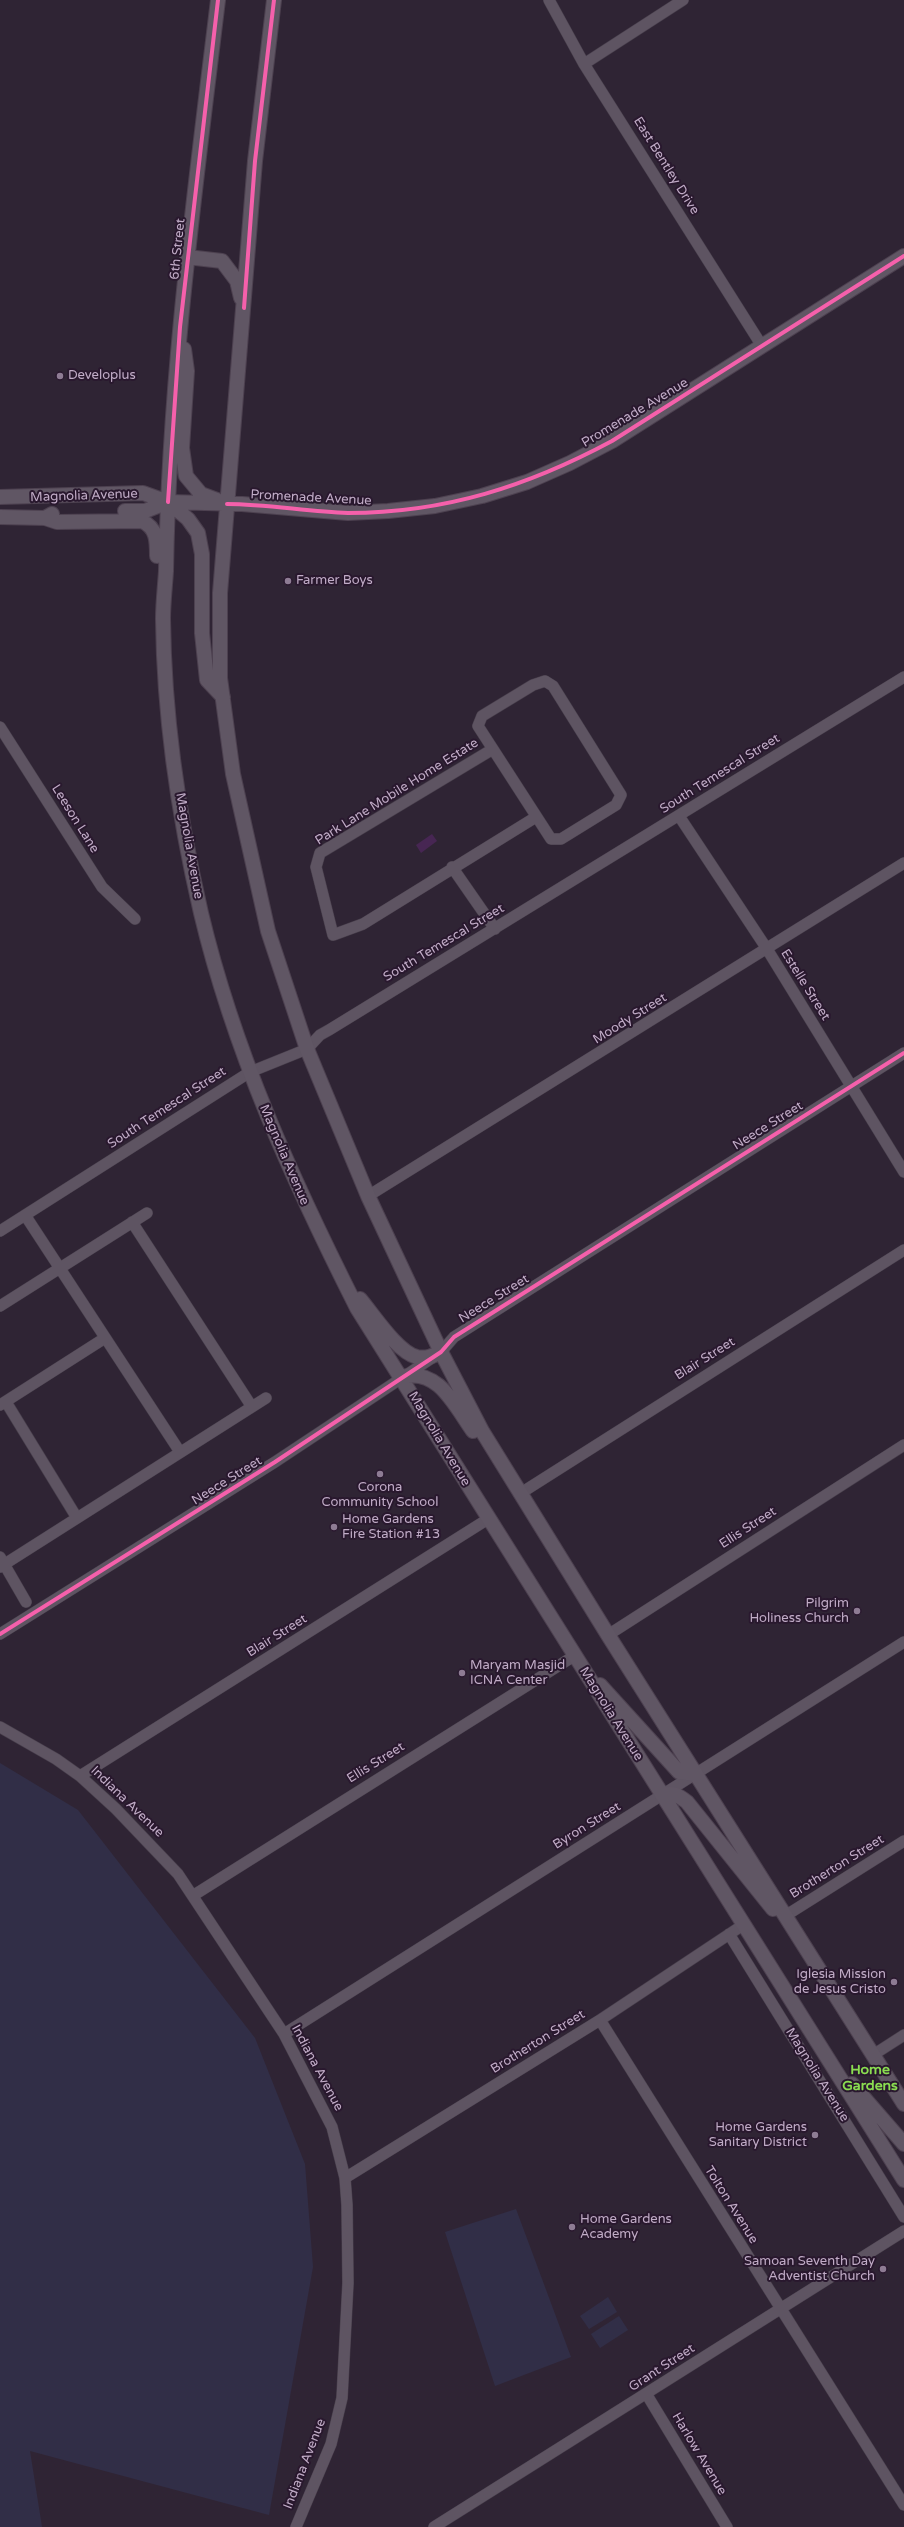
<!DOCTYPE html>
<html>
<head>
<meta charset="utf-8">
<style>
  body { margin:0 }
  canvas { display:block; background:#2f2434 }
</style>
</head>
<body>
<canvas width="904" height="2527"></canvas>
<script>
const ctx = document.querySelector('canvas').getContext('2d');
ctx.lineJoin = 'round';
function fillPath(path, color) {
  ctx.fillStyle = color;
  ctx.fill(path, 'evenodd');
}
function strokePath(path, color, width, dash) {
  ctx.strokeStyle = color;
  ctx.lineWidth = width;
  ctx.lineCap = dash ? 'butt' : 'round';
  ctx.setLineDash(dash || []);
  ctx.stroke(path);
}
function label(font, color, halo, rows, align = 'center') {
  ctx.font = font + ' "Varela Round",sans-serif';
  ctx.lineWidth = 4;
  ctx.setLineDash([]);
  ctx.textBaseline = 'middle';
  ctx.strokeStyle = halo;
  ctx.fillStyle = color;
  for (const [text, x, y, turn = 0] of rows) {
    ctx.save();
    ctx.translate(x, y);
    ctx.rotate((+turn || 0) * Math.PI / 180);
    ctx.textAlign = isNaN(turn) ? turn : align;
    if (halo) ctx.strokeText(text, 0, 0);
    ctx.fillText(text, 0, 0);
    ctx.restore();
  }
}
fillPath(new Path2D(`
  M0 1763 78 1810 255 2038 305 2164 313 2267 269 2515 30 2451 42 2527H0Z
  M516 2209 571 2357 495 2386 445 2232Z
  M608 2297 617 2312 589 2329 580 2316Z
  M619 2316 628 2330 600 2348 591 2334Z`), '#312e47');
fillPath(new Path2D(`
  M432 834 437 841 421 853 416 845Z`), '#472653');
const minor = new Path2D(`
  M549 0 584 64 762 346
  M584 64 683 0
  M545 681 553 686 621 795 616 805 561 839H551L478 726 482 716 533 685Z
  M0 727 102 887 135 919
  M493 749 320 853 316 867 333 935 363 924 536 817
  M679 816 767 949 904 1172
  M452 867 495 929
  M368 1196 904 863
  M25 1215 180 1452
  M132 1222 252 1407
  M0 1231 250 1072 307 1049 320 1035 329 1030 904 677
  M0 1306 147 1213
  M6 1402 77 1518
  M0 1405 105 1338
  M521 1493 904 1250
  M0 1557 26 1602
  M0 1567 266 1398
  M0 1634 275 1462 441 1352 454 1337 904 1053
  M608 1635 904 1445
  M0 1727 56 1759 80 1776 116 1809 178 1874 284 2034 332 2127 345 2178 347 2205 348 2283 342 2398 331 2444 296 2527
  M80 1776 488 1519
  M194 1895 574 1656
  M785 1916 904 1841
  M729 1934 904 2217
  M600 2020 904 2505
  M284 2034 904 1642
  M873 2055 904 2035
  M345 2178 600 2020 743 1925
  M647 2395 727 2527
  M434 2527 904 2231`);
const major = new Path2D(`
  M218 0C195 190 169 380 166 571 165 587 163 603 163 619 164 717 179 818 201 913 234 1052 293 1181 357 1308L904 2180
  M274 0 255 161 220 593V678L233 774 268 931 307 1049 368 1196 441 1352 482 1431 608 1635 904 2104
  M187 257 222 261 237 281 241 298
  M184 349 187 371 182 448 186 476 201 494 217 500
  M0 497 143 493 168 502 242 504 348 513 388 511 435 506 482 496 527 482 570 463 612 441 904 256
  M168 502 188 519 198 533 202 554V633L207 680 223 697
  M125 511H145L168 502
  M0 517 45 518 52 514
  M45 518 57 522 142 521C157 528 157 541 157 556
  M360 1299C373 1314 397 1352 417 1357 426 1359 433 1356 441 1352
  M402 1377C438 1367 455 1406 473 1431
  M600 1685 679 1772 696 1774
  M662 1795C673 1792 678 1795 687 1802L773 1909
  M852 2084 904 2144`);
strokePath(minor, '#483f4c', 12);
strokePath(major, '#4d4150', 16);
strokePath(minor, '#5e5462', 11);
strokePath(major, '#605664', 14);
strokePath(new Path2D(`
  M244 308 255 161 274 0
  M168 502 180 327 218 0
  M227 504C268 504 308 512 348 513 445 513 528 486 612 441L904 256
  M0 1634 275 1462 441 1352 454 1337 904 1053`), '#f560ab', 4);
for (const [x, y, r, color] of [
  [60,376,4,"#8e7c94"],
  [288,581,4,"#8e7c94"],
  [380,1474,4,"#8e7c94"],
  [334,1527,4,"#8e7c94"],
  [857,1611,4,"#8e7c94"],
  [462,1673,4,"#8e7c94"],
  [894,1982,4,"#8e7c94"],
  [815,2135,4,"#8e7c94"],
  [572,2227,4,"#8e7c94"],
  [883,2269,4,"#8e7c94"]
]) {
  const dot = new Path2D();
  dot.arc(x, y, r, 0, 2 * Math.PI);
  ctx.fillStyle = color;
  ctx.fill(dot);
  strokePath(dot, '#29182e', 1.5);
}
label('13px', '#c1acc7', '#29182e', [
  ["East Bentley Drive",666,166,58],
  ["6th Street",178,249,-84],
  ["Promenade Avenue",635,413,-31],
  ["Magnolia Avenue",84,496,-2],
  ["Promenade Avenue",311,498,3],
  ["South Temescal Street",720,774,-32],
  ["Park Lane Mobile Home Estate",397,792,-32],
  ["Leeson Lane",75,819,58],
  ["Magnolia Avenue",189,846,80],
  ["South Temescal Street",444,943,-31],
  ["Estelle Street",805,985,58],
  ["Moody Street",630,1019,-32],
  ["South Temescal Street",167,1108,-33],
  ["Neece Street",768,1126,-32],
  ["Magnolia Avenue",284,1155,67],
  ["Neece Street",494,1299,-32],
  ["Blair Street",705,1359,-32],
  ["Magnolia Avenue",439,1439,59],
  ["Neece Street",227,1481,-32],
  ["Ellis Street",748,1528,-33],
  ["Blair Street",277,1636,-32],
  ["Magnolia Avenue",611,1714,58],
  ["Ellis Street",376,1763,-32],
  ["Indiana Avenue",127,1802,44],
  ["Byron Street",587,1826,-32],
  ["Brotherton Street",837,1867,-32],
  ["Brotherton Street",538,2042,-32],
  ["Indiana Avenue",317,2068,62],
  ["Magnolia Avenue",817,2075,58],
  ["Tolton Avenue",731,2205,58],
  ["Grant Street",662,2368,-33],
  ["Harlow Avenue",699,2454,59],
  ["Indiana Avenue",305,2464,-69]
]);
label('13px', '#c1acc7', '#29182e', [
  ["Developlus",68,376],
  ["Farmer Boys",296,581],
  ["Corona",380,1488,"center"],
  ["Community School",380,1503,"center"],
  ["Home Gardens",342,1520],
  ["Fire Station #13",342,1535],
  ["Pilgrim",849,1604,"right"],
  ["Holiness Church",849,1619,"right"],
  ["Maryam Masjid",470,1666],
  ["ICNA Center",470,1681],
  ["Iglesia Mission",886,1975,"right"],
  ["de Jesus Cristo",886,1990,"right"],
  ["Home Gardens",807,2128,"right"],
  ["Sanitary District",807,2143,"right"],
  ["Home Gardens",580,2220],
  ["Academy",580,2235],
  ["Samoan Seventh Day",875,2262,"right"],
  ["Adventist Church",875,2277,"right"]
], 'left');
label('bold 14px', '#8add51', '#29182e', [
  ["Home",870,2070],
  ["Gardens",870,2086]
]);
</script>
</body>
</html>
